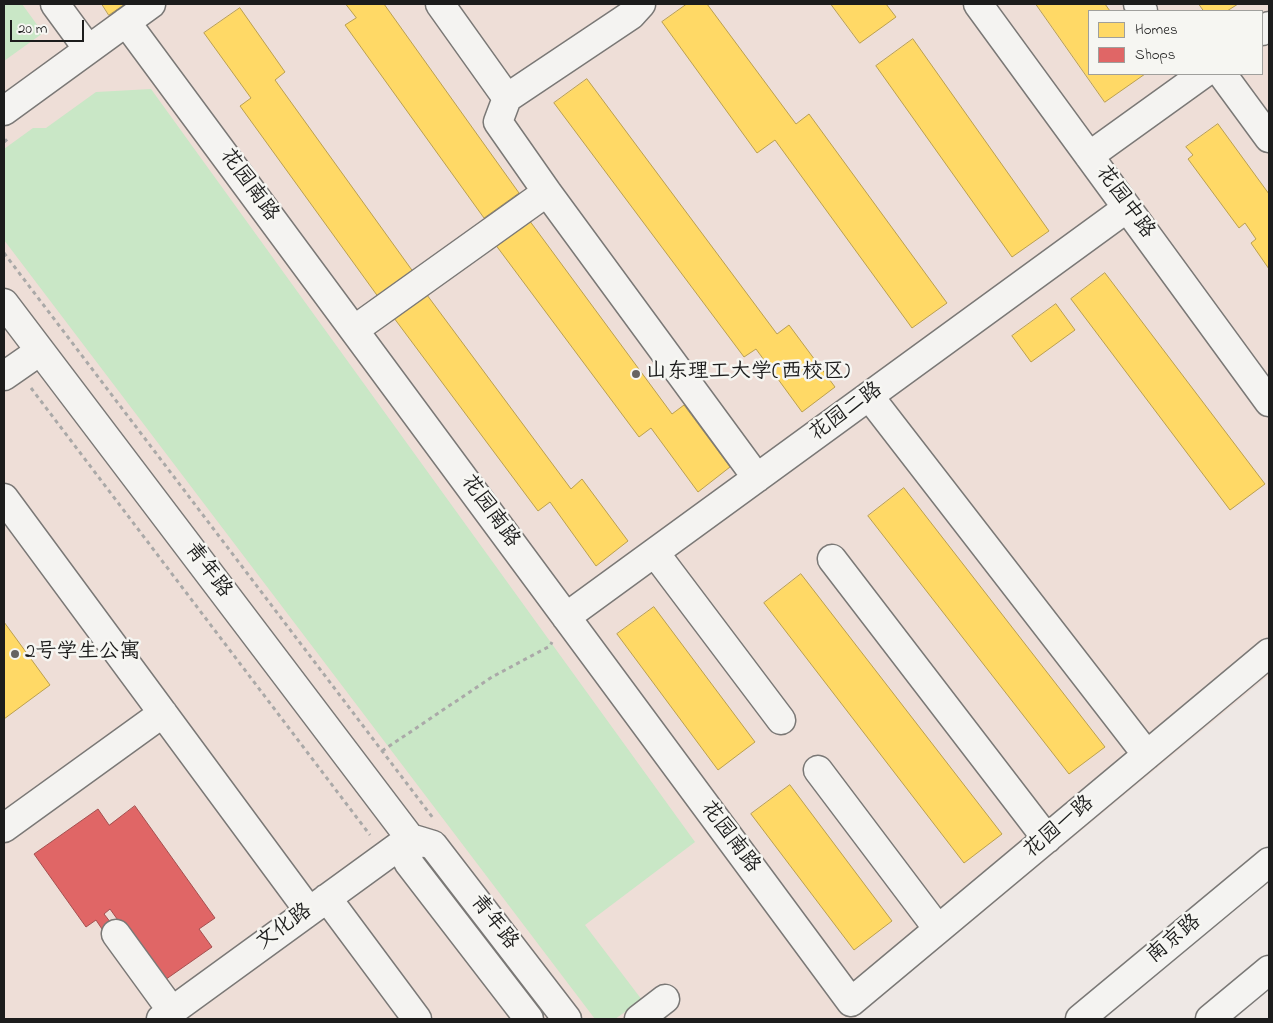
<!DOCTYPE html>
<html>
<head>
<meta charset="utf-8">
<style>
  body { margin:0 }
  #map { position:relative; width:1273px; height:1023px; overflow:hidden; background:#eee8e5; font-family:"Indie Flower",sans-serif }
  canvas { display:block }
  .frame { position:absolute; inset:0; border:5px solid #1c1c1c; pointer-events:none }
  .legend { position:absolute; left:1088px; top:10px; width:175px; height:65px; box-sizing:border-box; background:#f6f6f2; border:1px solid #9f9f9c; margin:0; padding:6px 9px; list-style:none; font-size:15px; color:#1c1c1c }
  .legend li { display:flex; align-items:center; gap:10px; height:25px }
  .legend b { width:25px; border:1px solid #9f9f9c }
  .scale { position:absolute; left:10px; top:20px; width:74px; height:22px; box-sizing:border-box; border:2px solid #1c1c1c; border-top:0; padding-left:6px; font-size:15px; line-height:18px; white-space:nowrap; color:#1c1c1c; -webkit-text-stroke:4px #f6f6f2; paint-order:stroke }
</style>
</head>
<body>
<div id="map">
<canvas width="1273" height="1023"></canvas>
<div class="frame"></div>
<ul class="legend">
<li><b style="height:14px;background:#ffd966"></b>Homes</li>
<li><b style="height:14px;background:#e06666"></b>Shops</li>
</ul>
<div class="scale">20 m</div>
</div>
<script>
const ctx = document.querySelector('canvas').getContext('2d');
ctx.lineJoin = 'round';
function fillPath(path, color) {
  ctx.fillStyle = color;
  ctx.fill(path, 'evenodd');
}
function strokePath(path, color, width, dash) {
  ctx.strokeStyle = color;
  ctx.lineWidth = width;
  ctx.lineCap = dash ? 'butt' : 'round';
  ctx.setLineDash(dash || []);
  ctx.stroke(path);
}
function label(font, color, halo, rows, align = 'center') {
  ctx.font = font + ' "Indie Flower","LXGW WenKai TC",sans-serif';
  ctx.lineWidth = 5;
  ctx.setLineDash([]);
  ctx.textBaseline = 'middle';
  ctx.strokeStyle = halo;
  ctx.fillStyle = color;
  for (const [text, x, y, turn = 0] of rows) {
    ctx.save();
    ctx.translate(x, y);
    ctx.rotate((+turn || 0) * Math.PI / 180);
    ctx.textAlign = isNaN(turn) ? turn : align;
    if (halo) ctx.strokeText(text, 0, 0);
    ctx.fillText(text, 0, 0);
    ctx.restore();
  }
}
fillPath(new Path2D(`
  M4 4H1269V675L854 1019H4ZM1089 11H1262V74H1089Z`), '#eeded7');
fillPath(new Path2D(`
  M4 4H22L43 33 4 61Z
  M151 89 695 842 585 925 642 1000 615 1019H595L4 240V149L33 128H46L96 92Z`), '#c9e7c6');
const homes = new Path2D(`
  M102 4H125L109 15Z
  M346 4H384L519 193 484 218 345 25 356 18Z
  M687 4H707L796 124 809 114 947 303 912 328 775 140 757 153 662 22Z
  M831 4H886L896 17 860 43Z
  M1036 4H1105L1110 11H1089V74H1145L1105 102Z
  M1199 4H1238L1227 11H1204Z
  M240 8 285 72 275 80 414 273 379 298 240 106 251 98 204 33Z
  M913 39 1049 231 1012 257 876 66Z
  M587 79 777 334 789 325 835 387 802 412 756 349 744 357 554 103Z
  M1218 124 1269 194V269L1251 243 1256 239 1245 223 1239 228 1188 159 1193 155 1186 147Z
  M529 220 672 414 684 405 730 467 698 492 651 428 639 437 495 244Z
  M1105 273 1265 484 1230 510 1071 299Z
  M427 295 571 489 582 479 628 541 596 566 550 502 538 511 394 318Z
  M1056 304 1075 330 1031 362 1012 336Z
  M904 488 1105 747 1069 774 868 516Z
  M801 574 1002 834 964 863 764 603Z
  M654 607 755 742 718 770 617 634Z
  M4 622 50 685 4 719Z
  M790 785 892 921 854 950 751 814Z`);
fillPath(homes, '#ffd966');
strokePath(homes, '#bba050', 1);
const shops = new Path2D(`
  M135 806 215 918 199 929 212 947 162 982 110 909 104 914 111 923 102 929 96 920 86 927 34 854 98 809 109 825Z`);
fillPath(shops, '#e06666');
strokePath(shops, '#a55050', 1);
const minor = new Path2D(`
  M55 4 88 49
  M440 4 507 98
  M641 4 631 15 507 98 498 122 547 192 757 478
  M978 4 1269 402
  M1138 4 1143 11
  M126 22 851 1002 1269 653
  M1262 31 1269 26
  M1222 74 1269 138
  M4 111 151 4
  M1089 156 1203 74
  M4 303 410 838 433 845 567 1019
  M354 330 547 192
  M4 376 40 351
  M869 396 1147 755
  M4 498 309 911
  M655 553 781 720
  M832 559 1047 839
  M566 617 1127 208
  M818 770 938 929
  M4 828 163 713
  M410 838 408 862 529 1019
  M327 898 417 1019
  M116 934 172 1011
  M161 1019 410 838
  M639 1019 665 999`);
const major = new Path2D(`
  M1080 1019 1269 862
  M1210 1019 1269 970`);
strokePath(minor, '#7a7876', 31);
strokePath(major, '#7a7876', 31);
strokePath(new Path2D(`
  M4 142 10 137
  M4 253 433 818
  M31 388 370 835
  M382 751 492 677 550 646 552 642`), '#aaa9a8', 3, [4, 4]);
strokePath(minor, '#f4f3f1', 28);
strokePath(major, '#f4f3f1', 28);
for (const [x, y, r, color] of [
  [636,374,5,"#666362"],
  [15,654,5,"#666362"]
]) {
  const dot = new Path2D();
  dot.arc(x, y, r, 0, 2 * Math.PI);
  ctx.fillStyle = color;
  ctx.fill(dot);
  strokePath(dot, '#f6f6f2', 2);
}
label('21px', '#1c1c1c', '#f6f6f2', [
  ["花园南路",248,186,54],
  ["花园中路",1124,203,54],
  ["花园二路",847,413,-36],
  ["花园南路",489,512,54],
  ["青年路",207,571,53],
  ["花园一路",1060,828,-40],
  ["花园南路",729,838,53],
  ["青年路",493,923,52],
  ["文化路",285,928,-36],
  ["南京路",1175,940,-40]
]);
label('21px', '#1c1c1c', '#f6f6f2', [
  ["山东理工大学(西校区)",646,374],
  ["2号学生公寓",25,654]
], 'left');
</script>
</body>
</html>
